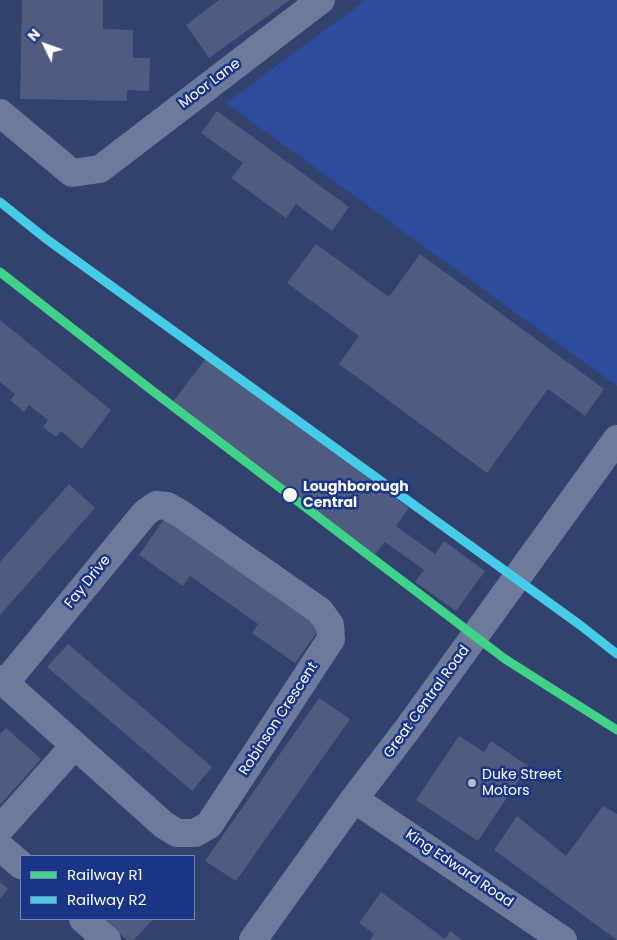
<!DOCTYPE html>
<html>
<head>
<meta charset="utf-8">
<style>
  body { margin:0 }
  #map { position:relative; width:617px; height:940px; overflow:hidden; background:#32426e; font-family:Poppins,sans-serif }
  canvas { display:block }
  .legend { position:absolute; left:20px; top:855px; width:175px; height:65px; box-sizing:border-box; background:#1a3586; border:1px solid #7686b6; margin:0; padding:6px 9px; list-style:none; font-size:15px; color:#fff }
  .legend li { display:flex; align-items:center; gap:10px; height:25px }
  .legend b { width:25px; border:1px solid #7686b6 }
  .north { position:absolute; left:20px; top:20px; width:50px; height:50px; -webkit-text-stroke:4px #1a3586; paint-order:stroke; rotate:312deg; font-size:14px; font-weight:700; line-height:20px; text-align:center; color:#fff }
  .north::after { content:''; display:block; margin:auto; width:18px; height:22px; background:#fff; clip-path:polygon(50% 0,100% 100%,50% 72%,0 100%) }
</style>
</head>
<body>
<div id="map">
<canvas width="617" height="940"></canvas>
<ul class="legend">
<li><b style="height:6px;background:#40d288"></b>Railway R1</li>
<li><b style="height:6px;background:#46cce9"></b>Railway R2</li>
</ul>
<div class="north">N</div>
</div>
<script>
const ctx = document.querySelector('canvas').getContext('2d');
ctx.lineJoin = 'round';
function fillPath(path, color) {
  ctx.fillStyle = color;
  ctx.fill(path, 'evenodd');
}
function strokePath(path, color, width, dash) {
  ctx.strokeStyle = color;
  ctx.lineWidth = width;
  ctx.lineCap = dash ? 'butt' : 'round';
  ctx.setLineDash(dash || []);
  ctx.stroke(path);
}
function label(font, color, halo, rows, align = 'center') {
  ctx.font = font + ' Poppins,sans-serif';
  ctx.lineWidth = 5;
  ctx.setLineDash([]);
  ctx.textBaseline = 'middle';
  ctx.strokeStyle = halo;
  ctx.fillStyle = color;
  for (const [text, x, y, turn = 0] of rows) {
    ctx.save();
    ctx.translate(x, y);
    ctx.rotate((+turn || 0) * Math.PI / 180);
    ctx.textAlign = isNaN(turn) ? turn : align;
    if (halo) ctx.strokeText(text, 0, 0);
    ctx.fillText(text, 0, 0);
    ctx.restore();
  }
}
fillPath(new Path2D(`
  M366 0H617V386L226 103Z`), '#2e4c9d');
fillPath(new Path2D(`
  M22 0H103V29L133 30V58H150L149 91 127 90V101L20 99Z
  M219 0H290L209 58 186 25Z
  M217 111 349 207 332 231 296 204 286 218 231 178 243 163 201 133Z
  M316 244 389 297 420 254 604 389 585 416 548 389 487 473 339 364 359 336 287 283Z
  M0 320 111 410 82 449 61 431 56 437 43 427 48 420 29 405 24 412 10 400 15 394 0 382Z
  M207 357 409 508 396 526 435 554 444 541 485 571 456 611 415 582 424 570 385 542 375 554 172 403Z
  M69 484 95 508 0 615V562Z
  M165 518 320 628 295 663 252 633 258 624 190 576 183 586 139 555Z
  M68 644 212 767 192 791 47 667Z
  M319 698 350 719 236 881 205 861Z
  M6 728 41 759 0 805V734Z
  M459 736 484 752 491 741 528 766 478 841 416 800Z
  M603 806 617 814V940L494 850 517 816 566 856Z
  M0 882 8 889 0 899Z
  M381 892 445 939 450 931 462 940H370L374 934 359 923Z
  M103 919H153L134 940H127Z`), '#4f5b7f');
strokePath(new Path2D(`
  M0 113 72 173 100 169 321 0
  M0 679 5 683 164 825 177 833H195L209 825 331 639 330 625 320 611 181 514 167 506 156 505 145 513 5 683
  M354 799 563 940
  M0 829 74 746
  M0 847 21 865
  M83 919 107 940
  M253 940 354 799 409 727 617 439`), '#6e7a9c', 28);
strokePath(new Path2D(`
  M0 272 154 392 505 659 617 730`), '#40d288', 9);
strokePath(new Path2D(`
  M0 202 45 238 580 625 617 654`), '#46cce9', 9);
for (const [x, y, r, color] of [
  [290,495,8,"#fff"],
  [472,783,5,"#b7bdcc"]
]) {
  const dot = new Path2D();
  dot.arc(x, y, r, 0, 2 * Math.PI);
  ctx.fillStyle = color;
  ctx.fill(dot);
  strokePath(dot, '#1a3586', 2);
}
label('14px', '#fff', '#1a3586', [
  ["Moor Lane",210,84,-37],
  ["Fay Drive",88,582,-51],
  ["Great Central Road",427,702,-54],
  ["Robinson Crescent",279,719,-57],
  ["King Edward Road",459,869,34]
]);
label('bold 14px', '#fff', '#1a3586', [
  ["Loughborough",303,487],
  ["Central",303,503]
], 'left');
label('14px', '#fff', '#1a3586', [
  ["Duke Street",482,775],
  ["Motors",482,791]
], 'left');
</script>
</body>
</html>
